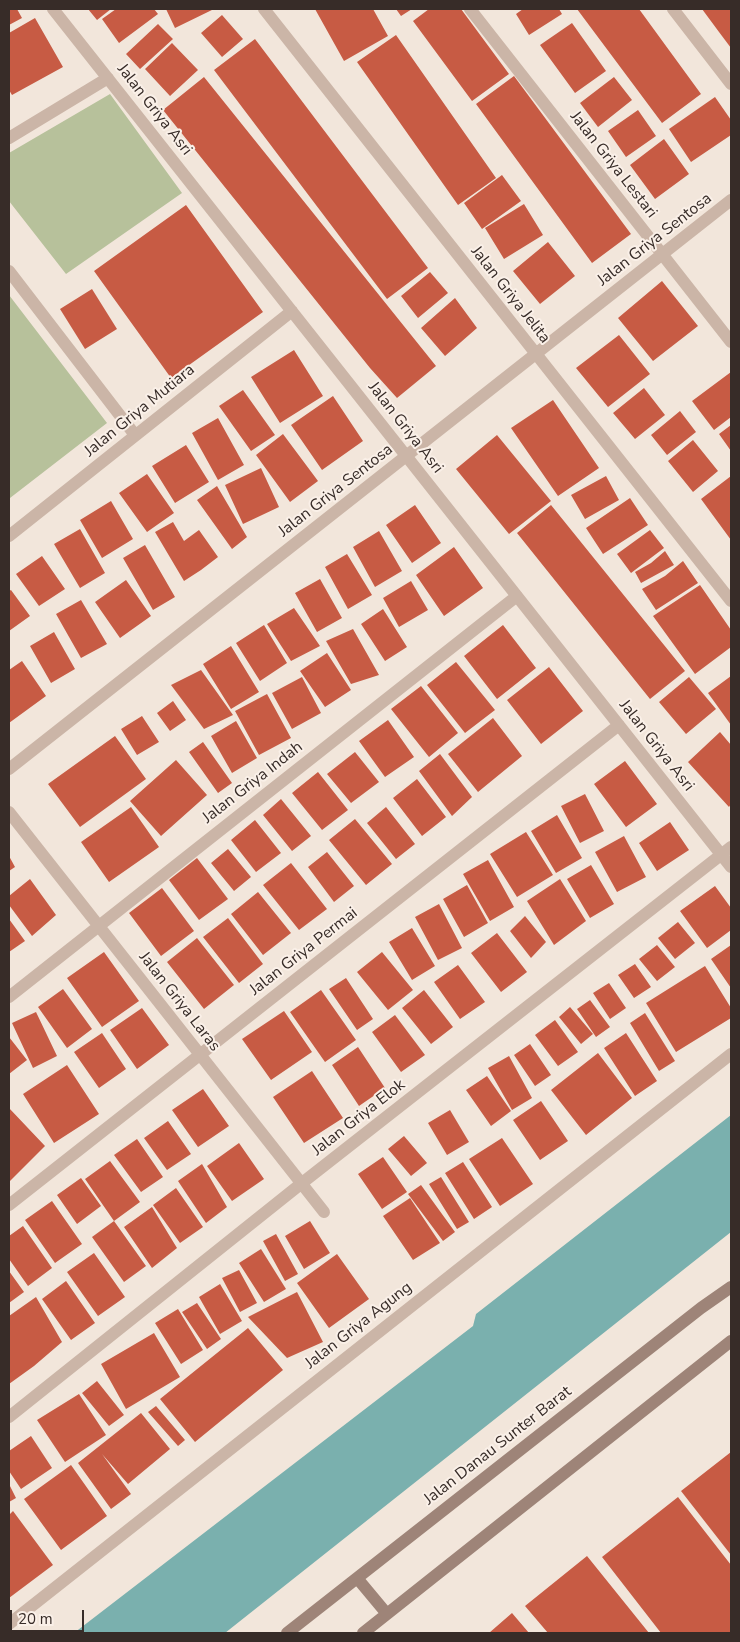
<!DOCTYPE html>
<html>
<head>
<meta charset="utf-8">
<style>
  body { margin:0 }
  #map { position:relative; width:740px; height:1642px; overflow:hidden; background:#f2e6db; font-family:"Nunito Sans",sans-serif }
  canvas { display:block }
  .frame { position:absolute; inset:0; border:10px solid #372c28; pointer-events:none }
  .scale { position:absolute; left:10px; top:1610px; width:74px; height:22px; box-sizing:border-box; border:2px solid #372c28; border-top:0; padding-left:6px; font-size:15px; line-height:18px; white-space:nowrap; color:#372c28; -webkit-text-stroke:4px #faf0e8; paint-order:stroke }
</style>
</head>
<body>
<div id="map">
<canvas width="740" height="1642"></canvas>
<div class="frame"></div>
<div class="scale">20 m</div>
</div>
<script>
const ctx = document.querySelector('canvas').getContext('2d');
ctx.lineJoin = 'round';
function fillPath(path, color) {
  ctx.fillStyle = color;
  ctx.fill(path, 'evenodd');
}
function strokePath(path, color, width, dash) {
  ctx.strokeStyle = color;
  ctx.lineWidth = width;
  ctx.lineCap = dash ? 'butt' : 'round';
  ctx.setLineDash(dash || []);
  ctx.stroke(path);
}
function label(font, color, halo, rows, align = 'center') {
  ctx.font = font + ' "Nunito Sans",sans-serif';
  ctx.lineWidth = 4;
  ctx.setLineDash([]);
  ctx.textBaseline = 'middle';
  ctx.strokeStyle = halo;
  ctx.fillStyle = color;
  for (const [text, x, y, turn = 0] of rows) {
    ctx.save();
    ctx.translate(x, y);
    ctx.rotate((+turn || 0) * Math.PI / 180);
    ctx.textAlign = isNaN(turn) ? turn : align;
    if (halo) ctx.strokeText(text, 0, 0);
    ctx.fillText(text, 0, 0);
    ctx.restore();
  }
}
fillPath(new Path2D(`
  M110 94 182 193 66 274 9 201V153Z
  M9 295 107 423 10 498 9 496Z`), '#b7c19b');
fillPath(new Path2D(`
  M731 1115V1232L225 1633H74L473 1326 476 1314Z`), '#7ab0ae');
fillPath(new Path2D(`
  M9 9H17L22 18 9 25Z
  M88 9H111L97 20Z
  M116 9H154L158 14 119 43 102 19Z
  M166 9H214L175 28Z
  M315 9H373L388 36 344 61Z
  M396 9H412L401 16Z
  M429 9H461L509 74 472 101 413 21Z
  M523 9H559L562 14 529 35 516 14Z
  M577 9H639L701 94 662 123Z
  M702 9H731V48L719 32Z
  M222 15 243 39 222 57 201 33Z
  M35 18 63 67 12 95 9 90V33Z
  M572 23 606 71 575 93 540 45Z
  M158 24 173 39 140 69 126 54Z
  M396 35 496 178 458 205 357 62Z
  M255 39 428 268 387 299 214 70Z
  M172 43 198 70 170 96 145 69Z
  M514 76 631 234 592 263 476 104Z
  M204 77 436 366 397 398 370 368 163 110Z
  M614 77 632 100 598 127 580 103Z
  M715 97 731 120V135L691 162 669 129Z
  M638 110 656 136 626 157 608 131Z
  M664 139 689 174 655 199 630 165Z
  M502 175 521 201 482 229 464 203Z
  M524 204 543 235 504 259 485 228Z
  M186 205 263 312 171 378 94 271Z
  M548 242 575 276 540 304 513 271Z
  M430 272 448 293 418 318 401 296Z
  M662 281 698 326 653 361 618 318Z
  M92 289 117 329 85 349 60 309Z
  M455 298 477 328 445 356 421 328Z
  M619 335 650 374 608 407 576 368Z
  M294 350 323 396 280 423 251 377Z
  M731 372V417L714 430 692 401Z
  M644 388 665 415 635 439 613 413Z
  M243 390 275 435 251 451 219 406Z
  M333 396 363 441 322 470 291 425Z
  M553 400 599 468 558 496 511 428Z
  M680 411 696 432 667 455 651 435Z
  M218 418 244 465 218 480 192 433Z
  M731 425V451L719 434Z
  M283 434 318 481 290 502 256 455Z
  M497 435 551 501 509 534 456 469Z
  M693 440 718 471 693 492 668 461Z
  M186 445 209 482 175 503 152 466Z
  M261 468 279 507 243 524 225 485Z
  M147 474 174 513 147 532 119 493Z
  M606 476 619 500 585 519 571 495Z
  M731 476V540L701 499Z
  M217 486 247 537 232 549 197 500Z
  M630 498 648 525 603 554 586 528Z
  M111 501 133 539 102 558 80 520Z
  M415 505 441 543 412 563 386 525Z
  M551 505 685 671 650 699 517 533Z
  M173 522 184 541 199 530 218 557 201 570 184 581 155 532Z
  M80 529 105 573 80 588 54 544Z
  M650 530 664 548 631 573 617 554Z
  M379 531 402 571 375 587 353 547Z
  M145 545 175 597 153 610 123 558Z
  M454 547 483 588 444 616 416 575Z
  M665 551 674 565 641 583 635 572 651 563Z
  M347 554 372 595 348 609 325 567Z
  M42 556 65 589 39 606 16 574Z
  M683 561 698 583 656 610 642 589 665 576Z
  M320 579 342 618 317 632 295 593Z
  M126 580 151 616 120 638 95 602Z
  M411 581 428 610 399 627 383 598Z
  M700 585 731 630V647L695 674 653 616Z
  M11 590 30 616 9 631V591Z
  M81 600 107 644 81 658 56 614Z
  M294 608 320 646 291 661 267 624Z
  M383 609 407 647 385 661 361 624Z
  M264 625 287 663 260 681 236 643Z
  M503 625 536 668 497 699 464 656Z
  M353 629 379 675 351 684 326 641Z
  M54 632 75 669 51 683 30 646Z
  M231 646 259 692 231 709 203 664Z
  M327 653 351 690 325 707 300 671Z
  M22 661 46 696 9 723V670Z
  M456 662 495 710 465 733 427 685Z
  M549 667 583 711 541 744 507 700Z
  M201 670 233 715 204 729 171 685Z
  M731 676V725L708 693Z
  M302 677 321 713 292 729 272 693Z
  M689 677 716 709 686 734 659 702Z
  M421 686 458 733 429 757 391 709Z
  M267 694 291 738 259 755 235 711Z
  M173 701 186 720 170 731 157 713Z
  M142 716 159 742 137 755 121 729Z
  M493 718 522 756 478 792 448 754Z
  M388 720 414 757 385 777 359 741Z
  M236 721 257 758 232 773 211 736Z
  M720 732 731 745V804L729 807 688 762Z
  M115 736 146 779 80 827 48 784Z
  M203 742 232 783 218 793 189 752Z
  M355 752 379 782 351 803 327 774Z
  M440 754 472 797 452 816 419 771Z
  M176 760 207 795 161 836 130 801Z
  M625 761 657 804 626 827 594 784Z
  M318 772 348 810 322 830 292 793Z
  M417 779 446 817 422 836 393 798Z
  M585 794 604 831 580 843 561 806Z
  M281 799 311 836 292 851 263 815Z
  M131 807 159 847 109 882 81 842Z
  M386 807 415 844 396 859 367 823Z
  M557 815 582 858 556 873 531 831Z
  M355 819 392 864 366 885 329 840Z
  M255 820 281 853 256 872 231 840Z
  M670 822 689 850 657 871 639 843Z
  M526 832 553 875 517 897 490 854Z
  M624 836 646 877 617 892 595 852Z
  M228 849 251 877 234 891 211 863Z
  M327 852 354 886 334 902 308 867Z
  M9 856 15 867 9 871Z
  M197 858 228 899 199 920 169 880Z
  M488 860 514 907 490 921 463 874Z
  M291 863 327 909 299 930 263 885Z
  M591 865 614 904 590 918 567 879Z
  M30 879 56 915 32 936 9 905V896Z
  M560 879 586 921 554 945 527 901Z
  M467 885 488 923 464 937 443 899Z
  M715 886 731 908V930L707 948 680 911Z
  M162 888 194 931 161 956 129 913Z
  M258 892 291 933 263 955 231 914Z
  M439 904 462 948 438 960 415 917Z
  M525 916 546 942 531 958 510 931Z
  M228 918 263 964 239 983 203 937Z
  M9 919 25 941 9 952Z
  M678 922 695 943 675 959 658 938Z
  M412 928 435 966 412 980 389 942Z
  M497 933 527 972 501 992 471 953Z
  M197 938 234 985 204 1009 167 962Z
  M657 945 675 967 657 981 639 959Z
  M731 945V988L711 959Z
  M104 952 139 1001 102 1027 67 978Z
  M382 952 413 990 388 1010 357 972Z
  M635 964 651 987 634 998 618 975Z
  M458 965 485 1002 460 1019 434 982Z
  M705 966 731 1008V1018L676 1052 646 1003Z
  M346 978 373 1019 357 1030 329 989Z
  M609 983 626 1008 610 1019 593 993Z
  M63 989 92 1029 67 1048 38 1007Z
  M321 990 356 1040 325 1062 290 1012Z
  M424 990 453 1027 431 1044 402 1008Z
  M590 1000 610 1027 596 1037 577 1009Z
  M570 1007 593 1034 581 1044 559 1017Z
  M142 1008 169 1045 137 1069 110 1030Z
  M284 1011 312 1052 271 1080 242 1039Z
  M36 1012 57 1056 33 1068 12 1023Z
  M645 1013 675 1061 659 1071 630 1023Z
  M395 1015 425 1055 401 1072 372 1032Z
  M555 1020 578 1052 558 1066 535 1035Z
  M102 1033 126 1069 99 1088 74 1052Z
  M626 1033 657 1081 635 1096 604 1048Z
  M9 1037 27 1060 9 1074Z
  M530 1044 551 1075 535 1086 514 1055Z
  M358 1047 385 1088 359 1106 332 1065Z
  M598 1053 632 1098 586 1135 551 1090Z
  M509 1056 532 1098 512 1110 488 1068Z
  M67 1065 99 1114 54 1143 23 1094Z
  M312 1071 343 1118 304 1143 273 1097Z
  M487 1076 511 1111 491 1126 466 1090Z
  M203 1089 229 1126 198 1147 172 1110Z
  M541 1101 568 1141 540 1160 513 1120Z
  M9 1108 45 1146 9 1182Z
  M450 1110 469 1142 447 1155 428 1123Z
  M168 1121 191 1154 167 1170 144 1138Z
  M404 1136 427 1163 411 1176 388 1149Z
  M502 1138 533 1184 500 1206 469 1159Z
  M137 1139 163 1177 141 1192 114 1155Z
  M239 1143 264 1179 232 1201 207 1166Z
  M383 1157 407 1192 382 1209 358 1174Z
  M110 1161 140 1202 114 1221 85 1179Z
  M463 1162 492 1207 474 1219 445 1173Z
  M202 1164 227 1207 206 1223 178 1181Z
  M441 1177 469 1222 457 1229 429 1184Z
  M81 1178 101 1206 77 1224 57 1195Z
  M421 1185 455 1232 443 1241 408 1194Z
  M176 1188 203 1227 180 1243 153 1205Z
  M410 1198 440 1243 413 1260 383 1216Z
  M52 1201 82 1244 55 1263 25 1220Z
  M152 1207 177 1248 152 1268 124 1227Z
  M114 1221 146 1266 124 1282 92 1237Z
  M310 1221 330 1253 304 1269 285 1236Z
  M23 1226 52 1268 28 1286 9 1259V1236Z
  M276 1234 298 1274 285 1281 263 1241Z
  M261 1249 286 1289 264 1302 239 1263Z
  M94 1253 125 1297 98 1316 67 1272Z
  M337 1254 369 1299 329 1328 297 1283Z
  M239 1270 257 1303 240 1312 222 1278Z
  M9 1271 24 1292 9 1303Z
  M66 1281 95 1323 71 1340 42 1299Z
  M220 1284 242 1321 220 1334 199 1297Z
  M297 1292 323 1342 287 1358 248 1317Z
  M36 1297 62 1342 34 1366 9 1384V1316Z
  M197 1303 221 1339 207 1349 182 1312Z
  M178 1309 203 1350 181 1364 155 1323Z
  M248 1328 283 1370 195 1442 160 1399Z
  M154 1333 180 1377 126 1409 101 1364Z
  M97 1381 124 1415 109 1426 82 1393Z
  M79 1394 106 1435 65 1462 37 1420Z
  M156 1406 185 1440 178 1446 148 1412Z
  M141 1413 170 1449 128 1484 102 1454 131 1494 111 1509 78 1463Z
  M31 1436 52 1468 21 1489 9 1471V1451Z
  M731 1452V1555L681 1491Z
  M71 1465 107 1516 61 1550 24 1499Z
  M9 1484 16 1498 9 1502Z
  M678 1497 731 1565V1633H661L602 1557Z
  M13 1511 53 1565 9 1598V1515Z
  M587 1556 649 1633H548L525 1606Z
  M512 1613 529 1633H489Z`), '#c75b44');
strokePath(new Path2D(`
  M53 9 731 867
  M264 9 731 601
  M470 9 731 342
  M673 9 731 84
  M9 138 108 78
  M9 271 135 435
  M9 536 292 311
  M9 769 731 200
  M9 812 324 1212
  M9 997 517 596
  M9 1205 619 725
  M9 1417 302 1183 731 847
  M9 1624 731 1054`), '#cbb5a7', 12);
strokePath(new Path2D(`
  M357 1578 387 1614
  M287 1633 701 1308 731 1287
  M363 1633 731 1341`), '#9e8478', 12);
label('16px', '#372c28', '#faf0e8', [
  ["Jalan Griya Asri",154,110,52],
  ["Jalan Griya Lestari",613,165,52],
  ["Jalan Griya Sentosa",655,240,-38],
  ["Jalan Griya Jelita",510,295,52],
  ["Jalan Griya Mutiara",140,411,-39],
  ["Jalan Griya Asri",405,428,52],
  ["Jalan Griya Sentosa",336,491,-38],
  ["Jalan Griya Asri",656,746,52],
  ["Jalan Griya Indah",253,783,-38],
  ["Jalan Griya Permai",304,952,-38],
  ["Jalan Griya Laras",179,1002,52],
  ["Jalan Griya Elok",359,1118,-38],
  ["Jalan Griya Agung",359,1326,-38],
  ["Jalan Danau Sunter Barat",498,1446,-38]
]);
</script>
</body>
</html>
